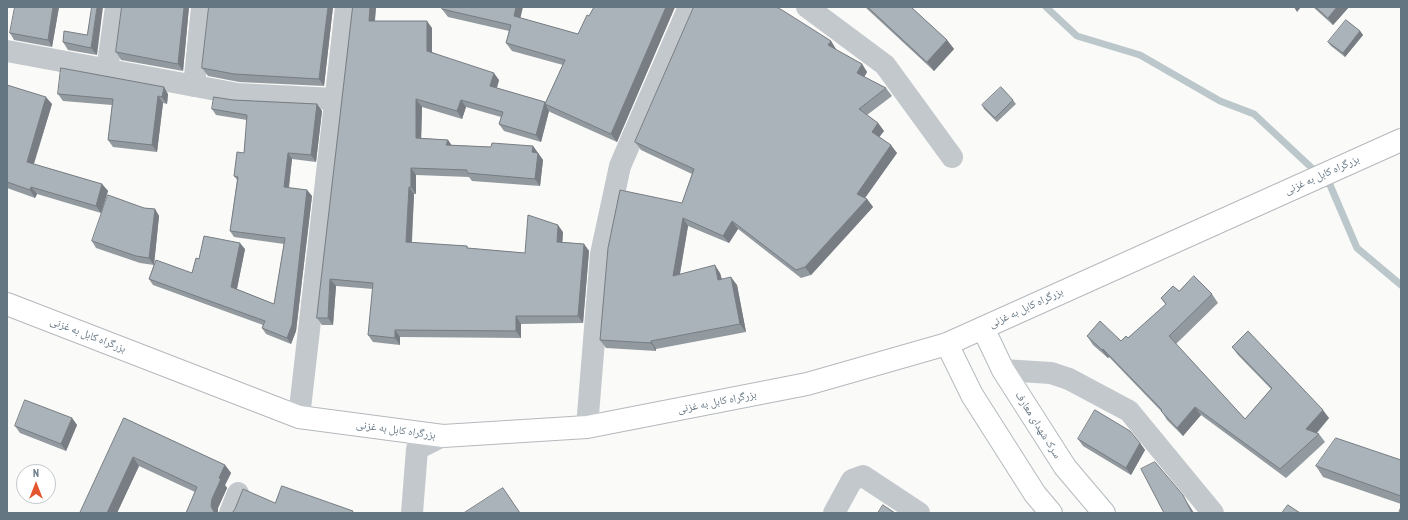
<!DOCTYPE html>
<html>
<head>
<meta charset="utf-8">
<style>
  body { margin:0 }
  #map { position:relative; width:1408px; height:520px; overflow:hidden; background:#fafaf8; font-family:"PT Sans Narrow",sans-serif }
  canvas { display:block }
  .frame { position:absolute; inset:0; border:8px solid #657683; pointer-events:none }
  .north { position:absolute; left:16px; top:464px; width:40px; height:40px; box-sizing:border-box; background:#fff; border:1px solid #c1c8cd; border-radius:50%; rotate:0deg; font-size:11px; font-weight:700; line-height:16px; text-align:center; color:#657683 }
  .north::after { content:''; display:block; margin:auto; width:14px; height:18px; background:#e4572e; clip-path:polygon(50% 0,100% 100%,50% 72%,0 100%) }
</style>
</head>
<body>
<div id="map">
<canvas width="1408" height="520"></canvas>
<div class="frame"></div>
<div class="north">N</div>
</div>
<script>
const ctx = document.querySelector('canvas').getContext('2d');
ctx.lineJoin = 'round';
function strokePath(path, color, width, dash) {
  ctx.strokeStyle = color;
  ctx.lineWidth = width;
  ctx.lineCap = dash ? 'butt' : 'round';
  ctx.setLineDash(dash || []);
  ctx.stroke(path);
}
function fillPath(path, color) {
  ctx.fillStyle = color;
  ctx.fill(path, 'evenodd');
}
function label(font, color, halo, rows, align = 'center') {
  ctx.font = font + ' "PT Sans Narrow","Noto Naskh Arabic",sans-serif';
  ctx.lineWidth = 4;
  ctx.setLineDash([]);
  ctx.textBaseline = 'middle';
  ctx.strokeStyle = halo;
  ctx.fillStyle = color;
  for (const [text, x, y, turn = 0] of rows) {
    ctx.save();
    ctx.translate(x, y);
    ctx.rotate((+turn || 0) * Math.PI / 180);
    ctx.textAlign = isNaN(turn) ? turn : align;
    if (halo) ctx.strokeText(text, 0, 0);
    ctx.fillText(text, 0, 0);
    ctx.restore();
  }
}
strokePath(new Path2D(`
  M1046 7 1077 36 1140 55 1220 101 1254 114 1330 185 1357 248 1401 285`), '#bbc7cb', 7);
const secondary = new Path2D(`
  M983 328 1003 370 1065 467 1104 513
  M947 344 972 395 1035 494 1051 513`);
const highway = new Path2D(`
  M7 304 299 417 443 436 587 427 807 384 947 344 1401 140`);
strokePath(secondary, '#b3babf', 24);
strokePath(highway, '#b4b9bd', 24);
strokePath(new Path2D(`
  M807 7 885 65 952 157
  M7 51 238 94 335 99
  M107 70 116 7
  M194 86 202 7
  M1003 370 1051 373 1069 379 1129 411 1213 513
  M299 417 346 7
  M587 427 601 254 620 166 689 7
  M230 513 238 493
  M412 513 417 449 443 436
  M834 513 852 480 863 476 919 513`), '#c3c8cc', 22);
strokePath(secondary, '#fff', 22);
strokePath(highway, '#fff', 22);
fillPath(new Path2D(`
  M59 7 52 47 14 40 10 33Z
  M189 7 183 71 121 60 116 52Z
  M333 7 324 86 239 82 208 76 202 68Z
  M353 7H376L375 21 432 28V52L499 80 497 88 545 102V103L563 65 512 51 506 43 509 31 448 17 442 9 521 18 578 34 589 16 594 7H675L617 142 550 112 549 111 541 142 504 131 499 124 501 117 466 107 462 119 422 107 421 138 448 140 451 145 491 147 533 146 543 160 540 186 472 181 469 177 416 175V194H414L412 243 467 246 468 248 525 253 563 232 562 242 584 244 589 251 583 323 521 324V338L400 337V345L373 342 368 335 373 289 336 286 333 325H322L317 318Z
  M865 7H911L947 40 954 49 934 71Z
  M1313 7H1349L1333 25Z
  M1360 31 1363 35 1345 57 1331 46 1328 42Z
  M87 35 97 55 68 50 63 42Z
  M831 41 836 50 862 64 867 72 864 77 886 88 892 96 867 115 878 123 884 131 879 137 897 153 865 198 867 199 873 207 811 275 801 278 738 229 729 243 688 226 680 274 720 273 722 279 737 285 746 332 656 349V351L606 348 600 340 682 203 692 174 641 150 635 142Z
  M7 85 52 104 34 164 102 184 108 191 101 213 37 194 35 198 7 188Z
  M58 94H168L167 104 163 103 157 152 113 147 108 140 112 105 63 101Z
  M233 100 317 104 322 111 316 162 292 159 289 188 307 190 312 196 296 331 291 344 266 334 262 328 263 325 153 285 149 279 154 265 140 263 96 248 92 241 144 208 155 209 159 216 154 264 192 273 199 259 245 249 237 289 274 304 284 244 234 237 230 231 237 180 234 176 244 153 247 120 216 115 212 109Z
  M1013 100 1016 104 997 122 984 109 982 105Z
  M1179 291 1212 294 1218 303 1176 344 1245 419 1271 389 1238 355 1232 347 1329 418 1317 433 1319 434 1325 442 1286 478 1201 415 1183 436 1167 420 1162 412 1109 357 1108 358 1093 345 1087 336 1121 341 1128 338 1166 305 1161 298Z
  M72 418 77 425 66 451 20 433 15 426Z
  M124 418 225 465 231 473 225 485 227 488 218 508V513H186L195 492 139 466 117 513H80Z
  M1078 439 1140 443 1145 450 1131 475 1083 446Z
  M1401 460V504L1323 477 1316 466Z`), '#929a9f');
fillPath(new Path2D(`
  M53 7H59L52 47 48 40Z
  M97 7H103L97 55 91 48Z
  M184 7H189L183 71 178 64Z
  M328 7H333L324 86 319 79Z
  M370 7H376L374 28 369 21Z
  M516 7H523L519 24 514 16Z
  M666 7H675L617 142 611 134Z
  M1294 7H1301L1297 12Z
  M1337 7H1349L1333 25 1328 18Z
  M427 21 432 28V58L427 51Z
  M1360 31 1363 35 1345 57 1343 53Z
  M947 40 954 49 934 71 927 62Z
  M831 41 836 49 834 53 828 45Z
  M862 64 867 72 862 81 857 73Z
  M494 73 499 80 495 93 490 86Z
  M164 87 168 94 167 104 162 97Z
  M158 96 163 103 157 152 152 145Z
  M46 97 52 104 32 169 27 162Z
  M416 99 422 107 421 145 416 138Z
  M461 100 466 107 462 119 457 111Z
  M545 102 546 105 545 104 549 111 541 142 536 135Z
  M317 104 322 111 316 162 311 155Z
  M878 123 884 131 877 140 872 132Z
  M448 140 453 147 446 145Z
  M891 145 897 153 862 202 857 194Z
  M533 146 543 160 540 186 535 179 532 152Z
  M288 153 292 159 288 193 284 187Z
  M411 168 416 175V194L411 187Z
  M102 184 108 191 101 213 96 206Z
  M31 187 37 194 35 198 30 190Z
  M409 187 414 194 411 250 406 242Z
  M307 190 312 196 296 331 291 344 287 338Z
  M867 199 873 207 811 275 805 267Z
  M155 209 159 216 154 265 149 258Z
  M683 218 688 226 678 284 673 276Z
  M732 221 738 229 729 243 723 236Z
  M558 225 563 232 562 249 557 242Z
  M240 243 245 249 236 293 231 287Z
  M584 244 589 251 583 323 578 316Z
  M715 265 720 273 724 288 718 280Z
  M731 277 737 285 746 332 740 324Z
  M330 279 336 286 333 325 328 318Z
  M516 316 521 324V338L516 331Z
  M395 330 400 337V345L395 338Z
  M651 341 656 349V351L651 343Z
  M1103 349 1109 357 1108 358 1102 350Z
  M1195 407 1201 415 1183 436 1177 428Z
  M1323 410 1329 418 1312 438 1306 429Z
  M72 418 77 425 66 451 61 444Z
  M1140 443 1145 450 1131 475 1126 468Z
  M133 457 139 466 117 513H107Z
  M225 465 231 473 225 485 227 488 218 508V513H215L211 506 212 499 219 478Z
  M1183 495 1187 502 1194 513H1192Z`), '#777d82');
const building = new Path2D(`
  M15 7H53L48 40 10 33Z
  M92 7H97L91 48 63 42 64 31 87 35Z
  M122 7H184L178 64 116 52Z
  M209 7H328L319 79 234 74 202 68Z
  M353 7H370L369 21H427V51L494 73 490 86 545 102 536 135 499 124 503 112 461 100 457 111 416 99V138L448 140 446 145 491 147 492 143 533 146 532 152 538 153 535 179 467 173V170L411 168V187H409L406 242 467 246V248L525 253 528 215 558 225 557 242 584 244 578 316H516V331L395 330V338L368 335 373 283 330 279 328 318H317Z
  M443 7H516L514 16 578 34 587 15 589 16 594 7H666L611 134 545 104 565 60 506 43 511 25 442 9Z
  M694 7H776L782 10 831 41 828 45 862 64 857 73 886 88 859 109 878 123 872 132 891 145 857 194 867 199 805 267 796 270 732 221 723 236 683 218 673 276 715 265 718 280 731 277 740 324 651 341V343L600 340 608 248 620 190 682 203 694 169 635 142Z
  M868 7H911L947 40 927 62Z
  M1316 7H1337L1328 18Z
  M1346 20 1360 31 1343 53 1328 42Z
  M61 68 164 87 162 97 158 96 152 145 108 140 113 99 58 94Z
  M7 85 46 97 27 162 102 184 96 206 31 187 30 190 7 182Z
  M1001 87 1013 100 995 118 982 105Z
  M214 97 233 100 317 104 311 155 288 153 284 187 307 190 292 325 287 338 262 328 265 321 149 279 156 260 192 273 196 258 199 259 204 236 240 243 231 287 274 304 285 238 230 231 238 177 234 176 237 152 244 153 247 115 212 109Z
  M108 195 144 208 155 209 149 258 136 256 92 241Z
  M1194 276 1212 294 1169 336 1245 419 1272 388 1232 347 1248 331 1323 410 1306 429 1319 434 1280 469 1195 407 1177 428 1161 411 1162 410 1103 349 1102 350 1087 336 1100 321 1121 341 1126 336 1128 338 1166 304 1161 298 1173 286 1179 291Z
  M25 400 72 418 61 444 15 426Z
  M1095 410 1130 431 1140 443 1126 468 1078 439Z
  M124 418 225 465 219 478 221 479 212 499 211 506 214 512 216 513H186L197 487 133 457 107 513H80Z
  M1336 438 1401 460V496L1316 466Z
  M1155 462 1183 495 1192 513H1164L1141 469Z
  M282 486 353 511 352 513H232L235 509 243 489 275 503Z
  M503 488 520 513H464Z
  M883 505 895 513H878Z
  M1288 505 1300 513H1282Z
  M1401 507V513H1399Z`);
fillPath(building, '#aab3b9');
strokePath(building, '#777d82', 1);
label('11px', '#657683', '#fff', [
  ["بزرگراه کابل به غزنی",1322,175,-24],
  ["بزرگراه کابل به غزنی",1026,308,-25],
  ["بزرگراه کابل به غزنی",88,335,21],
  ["بزرگراه کابل به غزنی",717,402,-11],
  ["سرک شهدای معارف",1038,425,58],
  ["بزرگراه کابل به غزنی",396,430,8]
]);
</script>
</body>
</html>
